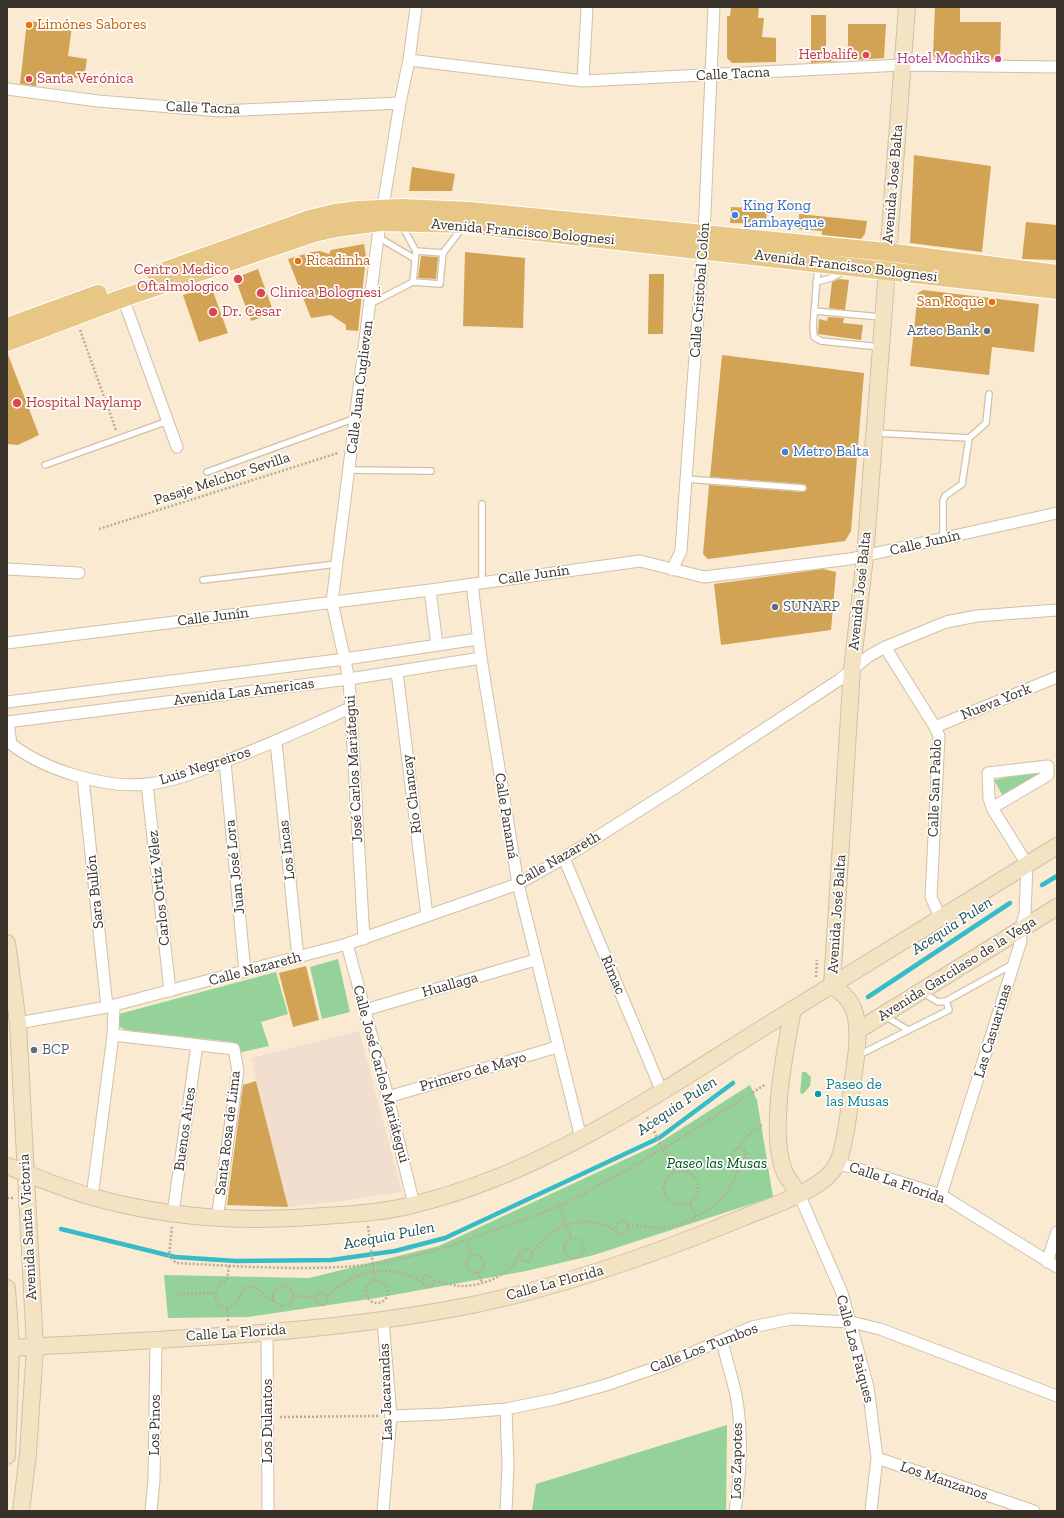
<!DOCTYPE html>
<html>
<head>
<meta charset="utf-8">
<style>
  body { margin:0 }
  #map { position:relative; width:1064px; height:1518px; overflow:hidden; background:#faead1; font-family:"Zilla Slab",serif }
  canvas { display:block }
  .frame { position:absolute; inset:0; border:8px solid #383228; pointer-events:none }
</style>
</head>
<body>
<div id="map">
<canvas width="1064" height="1518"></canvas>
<div class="frame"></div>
</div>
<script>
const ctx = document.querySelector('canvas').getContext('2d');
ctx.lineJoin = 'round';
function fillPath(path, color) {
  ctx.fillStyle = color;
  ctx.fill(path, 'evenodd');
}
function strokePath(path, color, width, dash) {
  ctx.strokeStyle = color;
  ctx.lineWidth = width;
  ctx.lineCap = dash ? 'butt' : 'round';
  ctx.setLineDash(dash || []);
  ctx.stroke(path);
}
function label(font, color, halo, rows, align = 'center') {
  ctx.font = font + ' "Zilla Slab",serif';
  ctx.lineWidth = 3.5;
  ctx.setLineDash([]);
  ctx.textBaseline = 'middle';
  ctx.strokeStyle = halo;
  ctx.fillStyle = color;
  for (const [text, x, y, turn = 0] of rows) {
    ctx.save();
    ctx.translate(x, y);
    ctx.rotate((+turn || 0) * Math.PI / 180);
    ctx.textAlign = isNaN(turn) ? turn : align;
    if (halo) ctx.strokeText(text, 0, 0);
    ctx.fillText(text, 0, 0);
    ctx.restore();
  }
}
fillPath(new Path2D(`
  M359 1031 402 1192 342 1201 287 1207 251 1058Z`), '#f1dece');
fillPath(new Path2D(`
  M1033 772 1038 773 1039 776 1003 796 994 780Z
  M338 959 350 1012 322 1019 310 967Z
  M276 972 288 1014 261 1022 269 1046 238 1053 233 1042 126 1030 118 1026 119 1014Z
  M802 1072H806L811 1077 810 1086 803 1094 800 1093Z
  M750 1085 757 1100 773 1197 594 1255 526 1271 376 1298 248 1317 168 1318 164 1275 309 1278 439 1246 654 1146Z
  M727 1425 726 1511H532L536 1484Z`), '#94d299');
strokePath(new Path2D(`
  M1042 885 1057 876
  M868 997 1010 903
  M61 1229 175 1257 236 1261 331 1260 395 1251 445 1238 659 1138 733 1083`), '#36bcc7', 4.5);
fillPath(new Path2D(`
  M731 7H759L758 18H764L762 37 776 38V62L732 63 727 58V16H730Z
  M935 7H960V22H1001L1000 59 935 58 933 55Z
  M811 15H826V52H848V24H886L884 58 811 63Z
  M27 21 72 26 68 56 87 59 84 79 38 73 36 86 20 84Z
  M914 155 991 166 982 252 910 243Z
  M412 167 455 174 452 191H409Z
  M731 207 767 209 766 224 730 223Z
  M799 214 867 221 865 234 861 239 822 235V231L798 229Z
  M1026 222 1057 225V260L1022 259Z
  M364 244 366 257 358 331 346 330V325L331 315 311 318 288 259 312 252 320 251 329 254 331 250Z
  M465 252 525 258 523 328 463 326Z
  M421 256 438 257 436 279 418 278Z
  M258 269 274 313 251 321 235 278Z
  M649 274H664L663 334H648Z
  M839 279 849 280 845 310 829 308 832 282Z
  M211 286 228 333 199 342 183 295Z
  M923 290 1039 304 1034 352 992 347 989 375 910 366 918 293Z
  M828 317 844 318 843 323 863 325 861 340 818 334 819 319 827 321Z
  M7 352 39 435 18 445 7 444Z
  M722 355 864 373 851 531 845 541 708 559 703 554 709 485 803 492 807 489 803 484 710 477Z
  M823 569 836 572 831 630 721 645 714 584Z
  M306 966 319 1020 293 1027 279 973Z
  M256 1081 288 1207 227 1205 243 1085Z`), '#d2a354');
const lane = new Path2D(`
  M402 226 416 251 443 253 462 228
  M378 237 415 259
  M818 266 813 327 814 337 821 341 880 347
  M413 282 440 284 443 253
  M816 282 831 278 842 272
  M370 304 413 282 416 251
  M814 311 881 317
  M876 433 969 438
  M45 465 168 421
  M349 470 431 471
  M207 472 356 418
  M686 479 803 488
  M482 504V582
  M943 539V501L945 496 962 484 969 438 986 423 989 394
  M203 580 337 564
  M922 992 938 1002 946 1001 1013 964
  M885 1016 908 1030
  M859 1055 949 1010 946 1001`);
const street = new Path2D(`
  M409 60 583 81 902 65 1057 67
  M583 81 587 7
  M7 89 98 101 220 111 400 103
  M123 298 177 447
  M7 569 79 573
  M672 570 681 551 686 479 704 234 714 7
  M472 584 481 658 518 884 581 1138
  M430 590 437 645
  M7 643 430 590 640 561 704 577 850 559 1057 513
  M885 647 935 727 939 736 931 897 941 919
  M397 672 427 916
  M7 702 345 659 478 639
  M7 722 349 679 481 658
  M8 722 11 744C45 770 105 789 148 784 169 782 188 775 207 768 256 751 303 729 350 708
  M935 727 1057 677
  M276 742 298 958
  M225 762 245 972
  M83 778 107 1007
  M147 784 170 991
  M564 858 662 1092
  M364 939 349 679 332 602 378 237 400 103 409 60 416 7
  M347 944 388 1097 414 1205
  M365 1010 535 960
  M18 1023 107 1007 347 944 518 884 564 858 684 782 839 680 869 656 885 647 946 622 977 616 1057 610
  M113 1035 234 1049 238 1071 217 1219
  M388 1097 557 1047
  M837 1164 852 1167 941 1195 1057 1267
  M799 1194 842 1293 868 1387 877 1458 871 1511
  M941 1195 1021 941 1020 930 1025 914 1027 864 992 808 989 798 988 773 1048 766V775L992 808
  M92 1197 113 1035 114 1005
  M173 1213 197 1045
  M1047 1262 1057 1232
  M267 1331 268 1511
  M722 1341C726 1359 732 1377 736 1395 743 1433 741 1472 735 1511
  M506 1409 508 1465 506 1511
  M391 1416 443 1414 506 1409 555 1399 606 1385 666 1364 752 1327 791 1319 851 1322 880 1329 1057 1396
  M877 1458 1034 1511
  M151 1511 154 1480 156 1339
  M383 1511 391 1416 383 1320`);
const secondary = new Path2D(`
  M7 943 18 1023 35 1347 28 1454 21 1511
  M832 985 852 669 865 557 907 7
  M793 1009C785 1051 768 1134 785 1173 789 1180 794 1187 799 1194
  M857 1031 1057 907
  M7 1166C34 1176 61 1188 89 1196 165 1218 245 1223 324 1216 354 1214 387 1212 416 1204 542 1173 653 1097 761 1029 859 968 958 907 1057 846
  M7 1288 11 1348 7 1456
  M11 1348C164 1339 321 1335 472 1305 565 1286 655 1254 742 1218 770 1206 823 1191 837 1164 845 1149 850 1104 852 1086 855 1065 862 1028 853 1008 849 998 841 992 832 985`);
const primary = new Path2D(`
  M156 274 310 219 335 213 358 210 402 208 470 211 887 252 1057 274
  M7 327 98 294
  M7 342 123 298 314 233 336 228 380 222 465 224 1057 290`);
strokePath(lane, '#d0c0a8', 8);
strokePath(street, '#d0c0a8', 13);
strokePath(secondary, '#d0c0a8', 18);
strokePath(primary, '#fff', 20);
strokePath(new Path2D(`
  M80 330 116 430
  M99 529 338 453
  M816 977 817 960
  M647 1117 674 1172
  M737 1148 751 1133 763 1124
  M732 1155a7 7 0 1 1 14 0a7 7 0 1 1-14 0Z
  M664 1188a17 17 0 1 1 34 0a17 17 0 1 1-34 0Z
  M7 1198H14
  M690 1204 696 1217
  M559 1205 571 1239
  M628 1225C640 1225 652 1229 665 1227 698 1223 735 1197 739 1162
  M368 1226 375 1282
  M172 1227 169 1256 176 1263C239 1266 310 1272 373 1264 412 1258 452 1246 489 1232 521 1221 553 1210 583 1194 646 1161 706 1122 766 1084
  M564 1248a10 10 0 1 1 20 0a10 10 0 1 1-20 0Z
  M467 1241 471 1255
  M532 1253C547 1230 574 1216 602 1224 610 1226 616 1233 624 1234L627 1231 629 1227C626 1222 624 1220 618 1222L616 1225V1230
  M466 1264a9 9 0 1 1 18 0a9 9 0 1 1-18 0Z
  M478 1272 482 1283
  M434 1281C443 1282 451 1285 459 1286 482 1287 513 1275 521 1251L525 1249 530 1250 532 1253V1258L530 1261 525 1262 521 1260 520 1255
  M366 1292a11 11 0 1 1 22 0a11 11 0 1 1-22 0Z
  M273 1296a10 10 0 1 1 20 0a10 10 0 1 1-20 0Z
  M179 1294 214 1293
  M293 1296 315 1297 318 1293 322 1292 328 1296 327 1302 324 1305 319 1304 316 1301 315 1297
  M328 1296C353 1271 388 1262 420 1281 422 1282 423 1286 426 1287H430L434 1281 430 1275H425L421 1281
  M227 1309C239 1305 238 1296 245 1288 262 1283 260 1297 274 1301
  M228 1321 227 1309C210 1302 212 1288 227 1280L229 1265
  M280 1417 379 1416`), '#b9ac98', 2.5, [2, 2]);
strokePath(lane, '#fff', 5.5);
strokePath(street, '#fff', 11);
strokePath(secondary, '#f4e3c3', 16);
strokePath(primary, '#e8c786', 18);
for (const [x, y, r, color] of [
  [29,25,4,"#e8710a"],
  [866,55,4,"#e0444e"],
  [998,59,4,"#d1479c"],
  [29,79,4,"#e0444e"],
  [735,215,4,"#3f7fe0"],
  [298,261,4,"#e8710a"],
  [238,279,5,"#e0444e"],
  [261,293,5,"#e0444e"],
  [992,302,4,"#e8710a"],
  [213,312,5,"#e0444e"],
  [987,331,4,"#5c6f8a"],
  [17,403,5,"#e0444e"],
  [785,452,4,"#3f7fe0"],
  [775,607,4,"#5c6f8a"],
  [34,1050,4,"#5c6f8a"],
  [818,1094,4,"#0f9aa8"]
]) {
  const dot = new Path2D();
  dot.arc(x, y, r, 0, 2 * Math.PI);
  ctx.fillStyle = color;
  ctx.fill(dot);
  strokePath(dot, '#fff', 1.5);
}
label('15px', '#c56008', '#fff', [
  ["Limónes Sabores",37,25],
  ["Ricadinha",306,261],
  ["San Roque",984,302,"right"]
], 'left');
label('15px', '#be3a42', '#fff', [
  ["Herbalife",858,55,"right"],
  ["Santa Verónica",37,79],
  ["Centro Medico",229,270,"right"],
  ["Oftalmologico",229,287,"right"],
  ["Clinica Bolognesi",270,293],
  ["Dr. Cesar",222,312],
  ["Hospital Naylamp",26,403]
], 'left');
label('15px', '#b23c85', '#fff', [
  ["Hotel Mochiks",990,59]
], 'right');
label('15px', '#383228', '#fff', [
  ["Calle Tacna",733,74,-3],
  ["Calle Tacna",203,108,2],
  ["Avenida José Balta",893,184,-85],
  ["Avenida Francisco Bolognesi",523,232,5],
  ["Avenida Francisco Bolognesi",846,266,7],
  ["Calle Cristobal Colón",700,290,-86],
  ["Calle Juan Cuglievan",360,387,-83],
  ["Pasaje Melchor Sevilla",222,479,-18],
  ["Calle Junín",925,543,-13],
  ["Calle Junín",534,575,-8],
  ["Avenida José Balta",860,591,-84],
  ["Calle Junín",213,617,-7],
  ["Avenida Las Americas",244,692,-7],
  ["Nueva York",996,702,-22],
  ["Luis Negreiros",205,766,-18],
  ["José Carlos Mariátegui",354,769,-93],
  ["Calle San Pablo",935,788,-88],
  ["Río Chancay",412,794,-97],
  ["Calle Panamá",506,816,81],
  ["Los Incas",287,850,-96],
  ["Calle Nazareth",558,859,-30],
  ["Juan José Lora",235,867,-96],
  ["Carlos Ortiz Vélez",159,888,-96],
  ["Sara Bullón",95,892,-96],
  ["Avenida José Balta",837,914,-86],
  ["Calle Nazareth",255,969,-15],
  ["Avenida Garcilaso de la Vega",957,969,-32],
  ["Rímac",613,975,67],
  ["Huallaga",450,985,-16],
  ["Las Casuarinas",993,1031,-73],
  ["Primero de Mayo",473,1072,-16],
  ["Calle José Carlos Mariátegui",381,1074,75],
  ["Buenos Aires",185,1129,-82],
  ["Santa Rosa de Lima",228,1133,-83],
  ["Calle La Florida",897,1183,19],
  ["Avenida Santa Victoria",28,1227,-93],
  ["Calle La Florida",555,1283,-15],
  ["Calle La Florida",236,1333,-4],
  ["Calle Los Tumbos",704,1348,-21],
  ["Calle Los Faiques",855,1349,75],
  ["Las Jacarandas",386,1392,-92],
  ["Los Dulantos",268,1421,-90],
  ["Los Pinos",155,1425,-89],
  ["Los Zapotes",737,1461,-89],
  ["Los Manzanos",944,1481,19]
]);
label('15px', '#366cbe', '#fff', [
  ["King Kong",743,206],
  ["Lambayeque",743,223],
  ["Metro Balta",793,452]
], 'left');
label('15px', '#4e5e75', '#fff', [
  ["Aztec Bank",979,331,"right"],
  ["SUNARP",783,607],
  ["BCP",42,1050]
], 'left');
label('15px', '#0d838f', '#fff', [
  ["Paseo de",826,1085],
  ["las Musas",826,1102]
], 'left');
label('italic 15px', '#015118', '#fff', [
  ["Paseo las Musas",717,1164]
]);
label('italic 16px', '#1b5257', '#fff', [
  ["Acequia Pulen",952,926,-33],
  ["Acequia Pulen",677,1106,-34],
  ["Acequia Pulen",389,1236,-11]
]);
</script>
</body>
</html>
